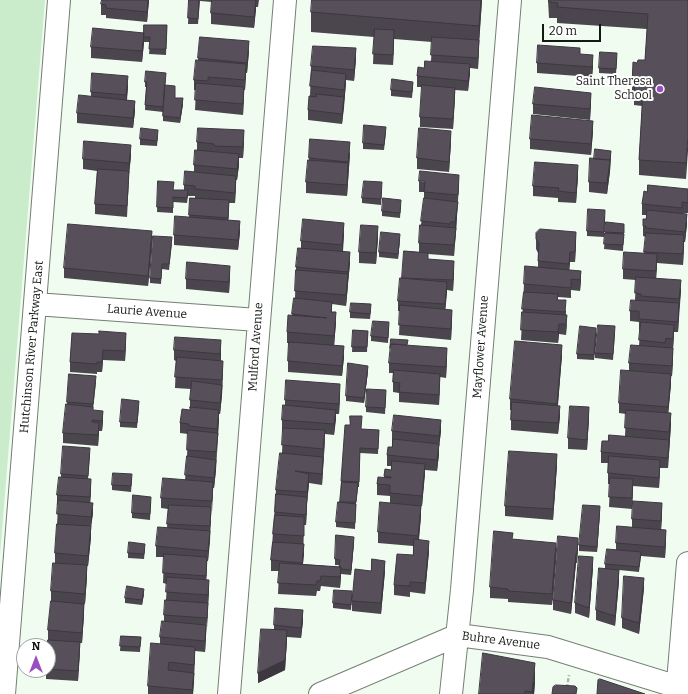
<!DOCTYPE html>
<html>
<head>
<meta charset="utf-8">
<style>
  body { margin:0 }
  #map { position:relative; width:688px; height:694px; overflow:hidden; background:#f1fcf1; font-family:Bitter,serif }
  canvas { display:block }
  .north { position:absolute; left:16px; top:638px; width:40px; height:40px; box-sizing:border-box; background:#fff; border:1px solid #a1a3a1; border-radius:50%; rotate:0deg; font-size:11px; font-weight:700; line-height:16px; text-align:center; color:#141814 }
  .north::after { content:''; display:block; margin:auto; width:14px; height:18px; background:#984fc2; clip-path:polygon(50% 0,100% 100%,50% 72%,0 100%) }
  .scale { position:absolute; left:542px; top:24px; width:59px; height:18px; box-sizing:border-box; border:2px solid #141814; border-top:0; padding-left:5px; font-size:12px; line-height:14px; white-space:nowrap; color:#141814; -webkit-text-stroke:3px #fff; paint-order:stroke }
</style>
</head>
<body>
<div id="map">
<canvas width="688" height="694"></canvas>
<div class="north">N</div>
<div class="scale">20 m</div>
</div>
<script>
const ctx = document.querySelector('canvas').getContext('2d');
ctx.lineJoin = 'round';
function fillPath(path, color) {
  ctx.fillStyle = color;
  ctx.fill(path, 'evenodd');
}
function strokePath(path, color, width, dash) {
  ctx.strokeStyle = color;
  ctx.lineWidth = width;
  ctx.lineCap = dash ? 'butt' : 'round';
  ctx.setLineDash(dash || []);
  ctx.stroke(path);
}
function label(font, color, halo, rows, align = 'center') {
  ctx.font = font + ' Bitter,serif';
  ctx.lineWidth = 4;
  ctx.setLineDash([]);
  ctx.textBaseline = 'middle';
  ctx.strokeStyle = halo;
  ctx.fillStyle = color;
  for (const [text, x, y, turn = 0] of rows) {
    ctx.save();
    ctx.translate(x, y);
    ctx.rotate((+turn || 0) * Math.PI / 180);
    ctx.textAlign = isNaN(turn) ? turn : align;
    if (halo) ctx.strokeText(text, 0, 0);
    ctx.fillText(text, 0, 0);
    ctx.restore();
  }
}
fillPath(new Path2D(`
  M0 0H45L0 556Z`), '#caeccb');
const minor = new Path2D(`
  M35 304 258 320
  M4 694 59 0
  M229 694 285 0
  M320 694 458 635 548 647 688 690
  M451 694 462 590 510 0
  M677 694 688 563`);
strokePath(minor, '#747e74', 24);
strokePath(new Path2D(`
  M566 694 569 675`), '#aeb7ae', 2.5, [4, 2]);
strokePath(minor, '#fff', 22);
fillPath(new Path2D(`
  M149 0 147 22 106 18V15H101V4Z
  M189 0H259L258 7H256L254 28 211 24V13L212 2 200 1 198 24H188Z
  M482 0 479 40 478 69 470 68 468 91 455 90 453 129 420 127V117L422 87H417V76L424 68 431 61 432 42 394 39 393 65 373 64 374 37 311 32V12Z
  M548 0H688L686 179 639 175V160L642 106 634 105V101H632V85L637 63 645 60 647 29 557 23V18H549Z
  M167 25 166 55 149 54 150 42H144L142 62 91 58V47L143 33Z
  M200 37 249 51 247 73H246L245 90H244L243 115 195 110 196 90H194V80L198 60Z
  M580 54 593 66 592 77 537 73V63Z
  M617 58 616 74 599 73V68Z
  M356 59 354 81 346 80 344 108 342 124 308 120V110L310 96 311 66Z
  M166 78 165 85 175 98 183 104 180 123 163 121V112L145 110 146 87H145V82Z
  M128 87 127 100 135 111 133 128 77 123V113L91 96V92Z
  M413 87 412 98 391 96V90Z
  M591 103 590 120 533 114V104Z
  M593 131 591 155 530 149V139Z
  M386 132 384 150 363 149V143Z
  M158 135 157 146 140 145V139Z
  M310 139 350 153 347 196 306 193V182L309 160Z
  M244 141 243 158H239V165L237 180H236L235 203H229L228 220 240 232 238 250 174 245V235L189 217 190 198H195V196H188L187 203 173 202V213L157 212 158 181 174 190H184V185L194 171V165L197 150V142Z
  M451 141 449 172 417 169V158Z
  M131 156 129 174 127 217 95 214V204L97 171 83 169V159Z
  M611 156 610 171 607 194 589 192V182L594 159Z
  M578 176 576 203 558 202V198L533 196V186Z
  M419 181 459 185 456 231 454 256 428 254V259L454 272 453 291 447 290 445 309 452 320 451 340 399 335 400 311H398V301L402 279 404 251 419 252V243L424 198V192H419Z
  M382 188 381 205 362 203V198Z
  M688 189V213H682L687 224 685 242H684L683 265 657 263 656 278 681 291 678 332H674L673 348V359L672 376H671V384L668 413 671 424 668 468H660L659 488 633 486 632 509 609 507 610 484H608V463H601V452L608 441 625 436 626 414 619 413V403L629 370V363L639 346 640 330H639V322L630 321V311L635 300 636 280 623 279V269L644 253 646 237 643 236V226L646 219 647 215H642V204L647 192Z
  M401 205 400 218 382 216V211Z
  M605 216 604 237 587 236V231Z
  M606 222 624 229 623 251 604 249Z
  M344 234 343 252 350 263 346 306 332 304V312L336 322 334 346 344 357 342 376 288 372V361L289 343H287V332L292 315 294 298H295L296 267 301 248V241Z
  M378 237 376 264 359 263V252Z
  M400 239 398 259 379 257V252Z
  M536 239 576 243 575 262H570L569 270 581 271 580 291 571 290V298L558 297V300L566 311V315L567 326 566 335 559 334 558 343 521 340 524 284 538 267V253L536 249Z
  M152 242 148 286 64 278V268Z
  M172 243 169 270 162 269 161 284 150 283V278Z
  M230 276 229 293 186 289V279Z
  M371 310 370 319 350 318V312Z
  M389 327 388 343 371 341V336Z
  M353 330 368 331 367 352H352Z
  M615 332 613 360 595 358V353Z
  M72 333 126 343 125 361 103 360 102 372H97V374L70 372V362Z
  M596 333 594 360 577 359V354Z
  M408 345 447 359 446 378 440 377 439 405 399 402V393L393 392V373H389V363Z
  M174 350 221 351V361L223 371 222 395 220 414H219L216 460V470L214 488H213L208 561H207L206 580 209 590 208 606 206 636 205 652 195 651 193 694H148V686L160 644V637L164 621V615L166 600 167 584 163 583 164 557H156V546L167 528 168 509 161 508V498L185 480 187 456 188 434 180 433V423L190 410V400L191 389 175 388 176 361 174 360Z
  M562 355 558 405 560 416 558 434 511 430V410H510V399Z
  M368 371 364 403 346 401V396Z
  M69 374 96 382 93 410 103 421 102 431H99L98 446 63 443V433L67 404Z
  M340 395 339 414H336L334 435 325 434 322 485 309 483 307 503 306 525H304L303 564 339 567V565H335V559L354 542 351 575 341 574 340 588 321 586 320 591H317L316 596 278 594 279 571H271V560L276 490 282 453 283 430H282V420L285 405V400Z
  M386 396 385 414 366 412V407Z
  M139 406 137 428 120 427V422Z
  M589 417 587 450 568 449V438Z
  M362 429 379 430 378 454 360 453 359 487H358L356 504 355 529 336 527V522L340 503 341 481Z
  M392 431H441L439 447V446V454L437 471 425 470 422 506H421V516L419 540 429 551 425 594 410 592V597L394 595V585L413 555V546L378 543V532L390 503V496L377 495V484L384 478 385 469 391 470V466H387V455L392 447Z
  M90 453 88 479 91 490 90 502 93 513 91 527V537L88 566H87V576L85 604H84V614L82 643H80L78 681 46 679V670H48V630L51 601V591L55 563V553L57 525 58 505H57V495L61 477V474Z
  M557 465 553 520 505 516V506Z
  M132 480 131 492 112 490V485Z
  M151 502 150 520 132 518V513Z
  M600 512 597 552 579 551V545Z
  M662 514 661 530 666 541 665 558 641 556 639 572 619 570V581L615 626 596 620V610L605 569V564L616 550V543L632 527V519Z
  M578 548 577 563H576L571 614 553 610V600Z
  M145 549 144 559 128 558V553Z
  M556 553 552 605 508 602V599L490 598V587Z
  M593 567 589 618 575 613V603Z
  M371 571H385L381 614 352 611V601Z
  M644 588 639 634 622 628V618Z
  M144 594 142 605 125 603V598Z
  M352 597 351 610 333 608V603Z
  M303 621 301 638 287 637 285 670 258 683 274 630V625Z
  M121 636 141 637 140 652 120 651Z
  M535 682 534 694H479Z`), '#4b454e');
fillPath(new Path2D(`
  M148 0H149L147 22V12Z
  M256 0V10L254 28V17Z
  M481 0H482L479 46V26Z
  M394 30V40L393 65V55Z
  M144 33V43L142 62V51Z
  M479 40V50L478 69V58Z
  M249 41V51L247 73V63Z
  M356 48V59L354 81V70Z
  M593 55V66L592 77V67Z
  M246 64V74L245 90V80Z
  M470 64V75L468 91V81Z
  M346 74V84L342 124V114Z
  M128 76V87L126 105V95Z
  M244 87V98L243 115V104Z
  M455 88V98L453 129V119Z
  M591 93V103L590 120V109Z
  M183 98V104L180 123V118Z
  M135 101V111L133 128V118Z
  M593 121V131L591 155V144Z
  M244 130V141L243 158V147Z
  M451 131V141L449 172V162Z
  M688 135V150L686 179V163Z
  M350 142V153L347 196V185Z
  M131 145V156L129 174 127 217 129 163Z
  M611 151 610 171 607 194V183Z
  M239 154V165L237 180V169Z
  M578 165V176L576 203V193Z
  M459 175V185L456 231 454 256 455 222 458 202Z
  M236 176V186L235 203V193Z
  M229 200V211L228 229V218Z
  M687 214V224L685 242V232Z
  M240 221V232L238 250V240Z
  M344 223V234L342 256V245Z
  M378 226V237L376 264V253Z
  M152 231V242L148 286V276Z
  M576 232V243L575 262V252Z
  M400 234V239L398 259V254Z
  M684 235V246L683 265V254Z
  M350 252V263L348 282V272Z
  M570 252V262L569 274V264Z
  M657 254V264L656 281V271Z
  M454 261V272L453 291V280Z
  M230 266V276L229 293V282Z
  M581 271V282L580 291V280Z
  M348 274V285L346 306V295Z
  M681 280V291L679 309V299Z
  M447 282V292L445 315V304Z
  M679 303V314L678 332V322Z
  M452 310V320L451 340V329Z
  M336 312V322L334 346V336Z
  M559 324V334L558 343V332Z
  M674 325V335L673 350V339Z
  M596 328V333L594 360V355Z
  M126 333V343L125 361V351Z
  M221 340V351L220 364V354Z
  M562 345V355L557 414V404Z
  M344 346V357L342 376V366Z
  M447 348V359L446 378V367Z
  M673 348V359L672 376V366Z
  M103 350V360L102 372V362Z
  M223 361 222 395 220 414V403L222 385Z
  M368 366V371L364 403V398Z
  M440 374V385L439 405V395Z
  M671 374V384L668 417V407Z
  M340 384V395L339 414V404Z
  M560 406V416L558 434V423Z
  M589 407V417L587 450V440Z
  M219 410V421L218 437 216 470 214 488V478L216 462 217 429Z
  M336 410V420L334 435V424Z
  M103 411V421L102 431V421Z
  M671 413V424L668 468 669 432Z
  M441 420V431L439 447V436Z
  M99 423V433L98 446V435Z
  M325 430V441L322 485V474Z
  M439 444V454L437 471V460Z
  M557 454V465L553 520V509Z
  M660 460V471L659 488V478Z
  M425 464V474L422 506V496Z
  M309 474V484L307 503V492Z
  M91 479V490L90 508V497Z
  M633 479V490L632 509V498Z
  M213 482V492L212 512V501Z
  M307 497V507L306 525V515Z
  M93 503V513L91 527V517Z
  M662 503V514L661 531V521Z
  M421 506V516L418 546V536Z
  M600 506V512L597 552V547Z
  M211 507 210 542 208 561V551Z
  M304 517V555L302 573V563L304 544Z
  M91 526V537L88 566V556Z
  M666 530V541L665 558V547Z
  M354 537V542L351 575V570Z
  M578 538V548L577 563V553Z
  M429 541V551L425 594V583Z
  M556 543V553L552 605V594Z
  M576 553V563L571 614V603Z
  M207 557V567L206 587V576Z
  M593 557V567L589 618V608Z
  M385 561V571L381 614V603Z
  M87 565V576L85 604V594Z
  M341 567V577L340 588V577Z
  M619 570V581L615 626V616Z
  M644 578V588L639 634V623Z
  M209 580V590L208 606V595Z
  M144 589V594L142 605V600Z
  M208 603V613L207 628V618Z
  M84 604V614L82 643V633Z
  M303 610V621L301 638V628Z
  M206 625V636L205 652V641Z
  M287 630V641L285 670 258 683V673Z
  M80 642V653L78 681V671Z
  M195 647 194 683 193 694H192Z
  M535 663V682L534 694H532Z`), '#3d3840');
const building = new Path2D(`
  M102 0H148L147 12 106 8V5L101 4Z
  M189 0H199L198 19 188 18Z
  M212 0H256L254 17 211 13Z
  M312 0H481L479 26 311 12Z
  M549 0H688V135L686 163 639 160 643 91 634 90 635 85H632L633 62 637 63 638 60H645L648 14 557 7 558 3 549 2Z
  M144 25H167L166 49H149L150 37H144Z
  M93 28 144 33 142 51 91 47Z
  M375 29 394 30 393 55 373 54Z
  M200 37 249 41 247 63 198 58Z
  M432 37 479 40 478 58 431 55Z
  M538 45 580 48V54L593 55 592 67 537 63Z
  M313 46 356 48 354 70 311 66Z
  M600 52 617 53 616 69 599 68Z
  M196 60 246 64 245 80 208 77V81L194 80Z
  M425 61 470 64 468 81 417 76 418 67 424 68Z
  M312 70 346 74 344 90 310 86Z
  M146 71 166 73 163 107 145 105 147 82H145Z
  M92 73 128 76 126 95 91 92Z
  M392 79 413 82 412 92 391 90Z
  M196 83 244 87 243 104 195 100Z
  M165 85 175 86V98H183L180 118 163 116Z
  M422 85 455 88 453 119 420 117Z
  M535 87 591 93 590 109 533 104Z
  M316 94 344 97 342 114 308 110 309 96 316 97Z
  M79 95 135 101 133 118 77 113Z
  M532 115 593 121 591 144 530 139Z
  M364 125 386 127 384 145 363 143Z
  M141 128 158 130 157 141 140 139Z
  M198 128 244 130 243 147 214 146V144L197 142Z
  M419 128 451 131 449 162 417 158Z
  M310 139 350 142 348 162 309 158Z
  M84 141 131 145 129 163 83 159Z
  M595 149 611 151 610 160 594 159Z
  M195 150 239 154 237 169 194 165Z
  M590 158 610 160 607 183 589 182Z
  M308 160 348 163 347 185 306 182Z
  M535 162 578 165 576 193 558 191 559 188 533 186Z
  M98 169 129 171 127 206 95 204Z
  M185 171 236 176 235 193 195 189V186L184 185Z
  M420 171 459 175 458 195 424 192 425 181H419Z
  M158 181 174 182 173 190H188L187 198 173 197V208L157 207Z
  M364 181 382 182 381 199 362 198Z
  M648 185 688 189V203L682 202V208L642 204 644 191 647 192Z
  M190 198 229 200 228 218 189 215Z
  M383 198 401 200 400 213 382 211Z
  M424 198 458 202 455 222H451L450 224 421 221Z
  M588 209 605 210 604 232 587 231Z
  M647 210 687 214 685 232 646 228V226H643V219H646Z
  M175 216 240 221 238 240 174 235Z
  M303 219 344 223 342 245 301 241Z
  M606 222 624 224V233L605 232Z
  M68 224 152 231 148 276 64 268Z
  M361 225 378 226 376 253 359 252Z
  M420 225 456 228 454 245 419 243Z
  M540 229 576 232 575 252H570L569 264 538 261 539 243 536 239V233Z
  M381 232 400 234 398 254 379 252Z
  M605 233 624 234 623 245 604 244Z
  M646 233 684 235 683 254 644 252Z
  M153 236 172 237 169 264H162L161 279 150 278Z
  M298 248 350 252 348 272 296 267Z
  M404 251 428 253V259L454 261 453 280 402 278Z
  M624 252 657 254 656 271 623 269Z
  M187 262 230 266 229 282 186 279Z
  M525 266 581 271 580 280 571 279V288L524 284Z
  M296 270 348 274 346 295 295 291Z
  M636 277 681 280 679 299 641 296V294L635 293Z
  M400 278 447 282 445 304 398 301Z
  M524 292 558 294 557 300H566L565 312 522 309Z
  M294 298 332 302 331 312H336L334 336 287 332 288 315 327 318 292 314Z
  M631 300 679 303 678 322 639 319V311H630Z
  M351 303 371 304 370 314 350 312Z
  M400 305 452 310 451 329 399 325Z
  M522 312 567 315 566 324H559L558 332 521 330Z
  M373 321 389 322 388 338 371 336Z
  M641 322 674 325 673 339 666 338 665 343 639 340Z
  M598 325 615 326 613 354 595 353Z
  M580 326 596 328 594 355 577 354Z
  M353 330 368 331 367 347H352Z
  M99 331 126 333 125 351 103 350 102 362H97V364L70 362 72 333 99 334Z
  M175 337 221 340 220 354 174 350Z
  M391 339 408 340 407 345 391 344 390 348Z
  M515 341 562 345 557 404 510 399Z
  M289 342 344 346 342 366 288 361Z
  M391 344 447 348 446 367 389 363Z
  M631 345 673 348 672 366 629 363Z
  M177 357 223 361 222 380 175 377Z
  M348 363 368 366 364 398 346 396Z
  M394 370 440 374 439 395 399 392 400 383 393 382Z
  M621 370 671 374 668 407 619 403Z
  M69 374 96 376 93 404 67 402Z
  M286 380 340 384 339 404 285 400Z
  M192 381 222 385 220 403 190 400Z
  M367 389 386 390 385 408 366 407Z
  M122 399 139 401 137 423 120 422Z
  M512 402 560 406 558 423 511 420Z
  M66 404 93 407V410L103 411 102 421 92 420V422L99 423 98 435 63 433Z
  M283 405 336 410 334 424 282 420Z
  M570 406 589 407 587 440 568 438Z
  M190 407 219 410 217 429 189 426V424L180 423 182 409 190 410Z
  M626 410 671 413 669 432 625 428Z
  M394 415 441 420 439 436 392 431Z
  M350 416H362L361 429 379 430 378 449 360 448 359 482 341 481 345 425H350Z
  M283 428 325 430 323 449 282 445Z
  M188 430 218 433 216 452 187 450Z
  M609 435 669 440 668 458 601 452 602 441H608Z
  M393 439 439 444 437 460 387 455 388 447H392Z
  M63 446 90 448 88 476 61 474Z
  M509 451 557 454 553 509 505 506Z
  M280 453 323 457 322 474 295 471 309 474 307 492 276 490Z
  M187 456 216 460 214 478 185 475Z
  M609 456 660 460 659 478 608 473Z
  M392 461 425 464 422 496 390 493V485L377 484 378 477 391 478V477L384 476 385 469 391 470Z
  M113 473 132 474 131 486 112 485Z
  M59 477 91 479 90 497 57 495Z
  M163 478 213 482 212 501 161 498Z
  M610 478 633 479 632 498 609 497Z
  M342 482 358 483 356 502H340Z
  M276 494 307 497 306 515 275 512Z
  M133 495 151 497 150 514 132 513Z
  M58 500 93 503 91 517 57 514Z
  M633 501 662 503 661 521 632 519Z
  M338 502 356 504 355 523 336 522Z
  M380 502 421 506 418 536 378 532Z
  M169 505 211 507 210 526 167 524Z
  M583 505 600 506 597 547 579 545Z
  M275 515 304 517V536L273 534Z
  M57 524 91 526 88 556 55 553Z
  M617 526 666 530 665 547 616 543Z
  M158 527 210 531 208 551 156 546Z
  M494 531 513 533 512 539 556 543 552 594 508 591V589L490 587Z
  M336 535 354 537 351 570 341 569V567H339L340 560 335 559Z
  M558 536 578 538 577 553H576L571 603 553 600Z
  M414 539 429 541 425 583 410 582V586L394 585 397 554 413 555Z
  M129 542 145 544 144 554 128 553Z
  M273 542 304 544 302 563 271 560Z
  M607 549 641 552 639 567 605 564Z
  M164 554 207 557 206 576 163 573Z
  M579 556 593 557 589 608 575 603Z
  M372 559 385 561 381 603 352 601 355 569 371 571Z
  M53 563 87 565 85 594 51 591Z
  M280 563 341 567 340 577 321 576 320 581H317L316 585 278 583Z
  M599 568 619 570 615 616 596 610Z
  M624 576 644 578 639 623 622 618Z
  M167 577 209 580 208 595 166 592Z
  M127 586 144 589 142 600 125 598Z
  M334 590 352 591 351 605 333 603Z
  M165 600 208 603 207 618 164 615Z
  M51 601 84 604 82 633 48 630Z
  M275 608 303 610 301 628 274 625Z
  M162 621 206 625 205 641 160 637Z
  M261 629 287 630 285 660 258 673Z
  M121 636 141 637 140 647 120 646Z
  M48 640 80 642 78 671 48 669V646H47Z
  M151 643 195 647 194 665 169 662 168 670 194 673 192 690 148 686Z
  M483 653 535 663 532 692 525 691V694H479Z
  M600 679 645 694H597L598 680Z
  M556 685 575 686 577 688 576 694H552L553 687Z`);
fillPath(building, '#57505b');
strokePath(building, '#3d3840', 1);
for (const [x, y, r, color] of [
  [660,89,4,"#984fc2"]
]) {
  const dot = new Path2D();
  dot.arc(x, y, r, 0, 2 * Math.PI);
  ctx.fillStyle = color;
  ctx.fill(dot);
  strokePath(dot, '#fff', 1.5);
}
label('12px', '#141814', '#fff', [
  ["Saint Theresa",652,82],
  ["School",652,96]
], 'right');
label('12px', '#141814', '#fff', [
  ["Laurie Avenue",147,312,4],
  ["Hutchinson River Parkway East",32,347,-85],
  ["Mulford Avenue",256,347,-86],
  ["Mayflower Avenue",481,347,-86],
  ["Buhre Avenue",501,641,7]
]);
</script>
</body>
</html>
